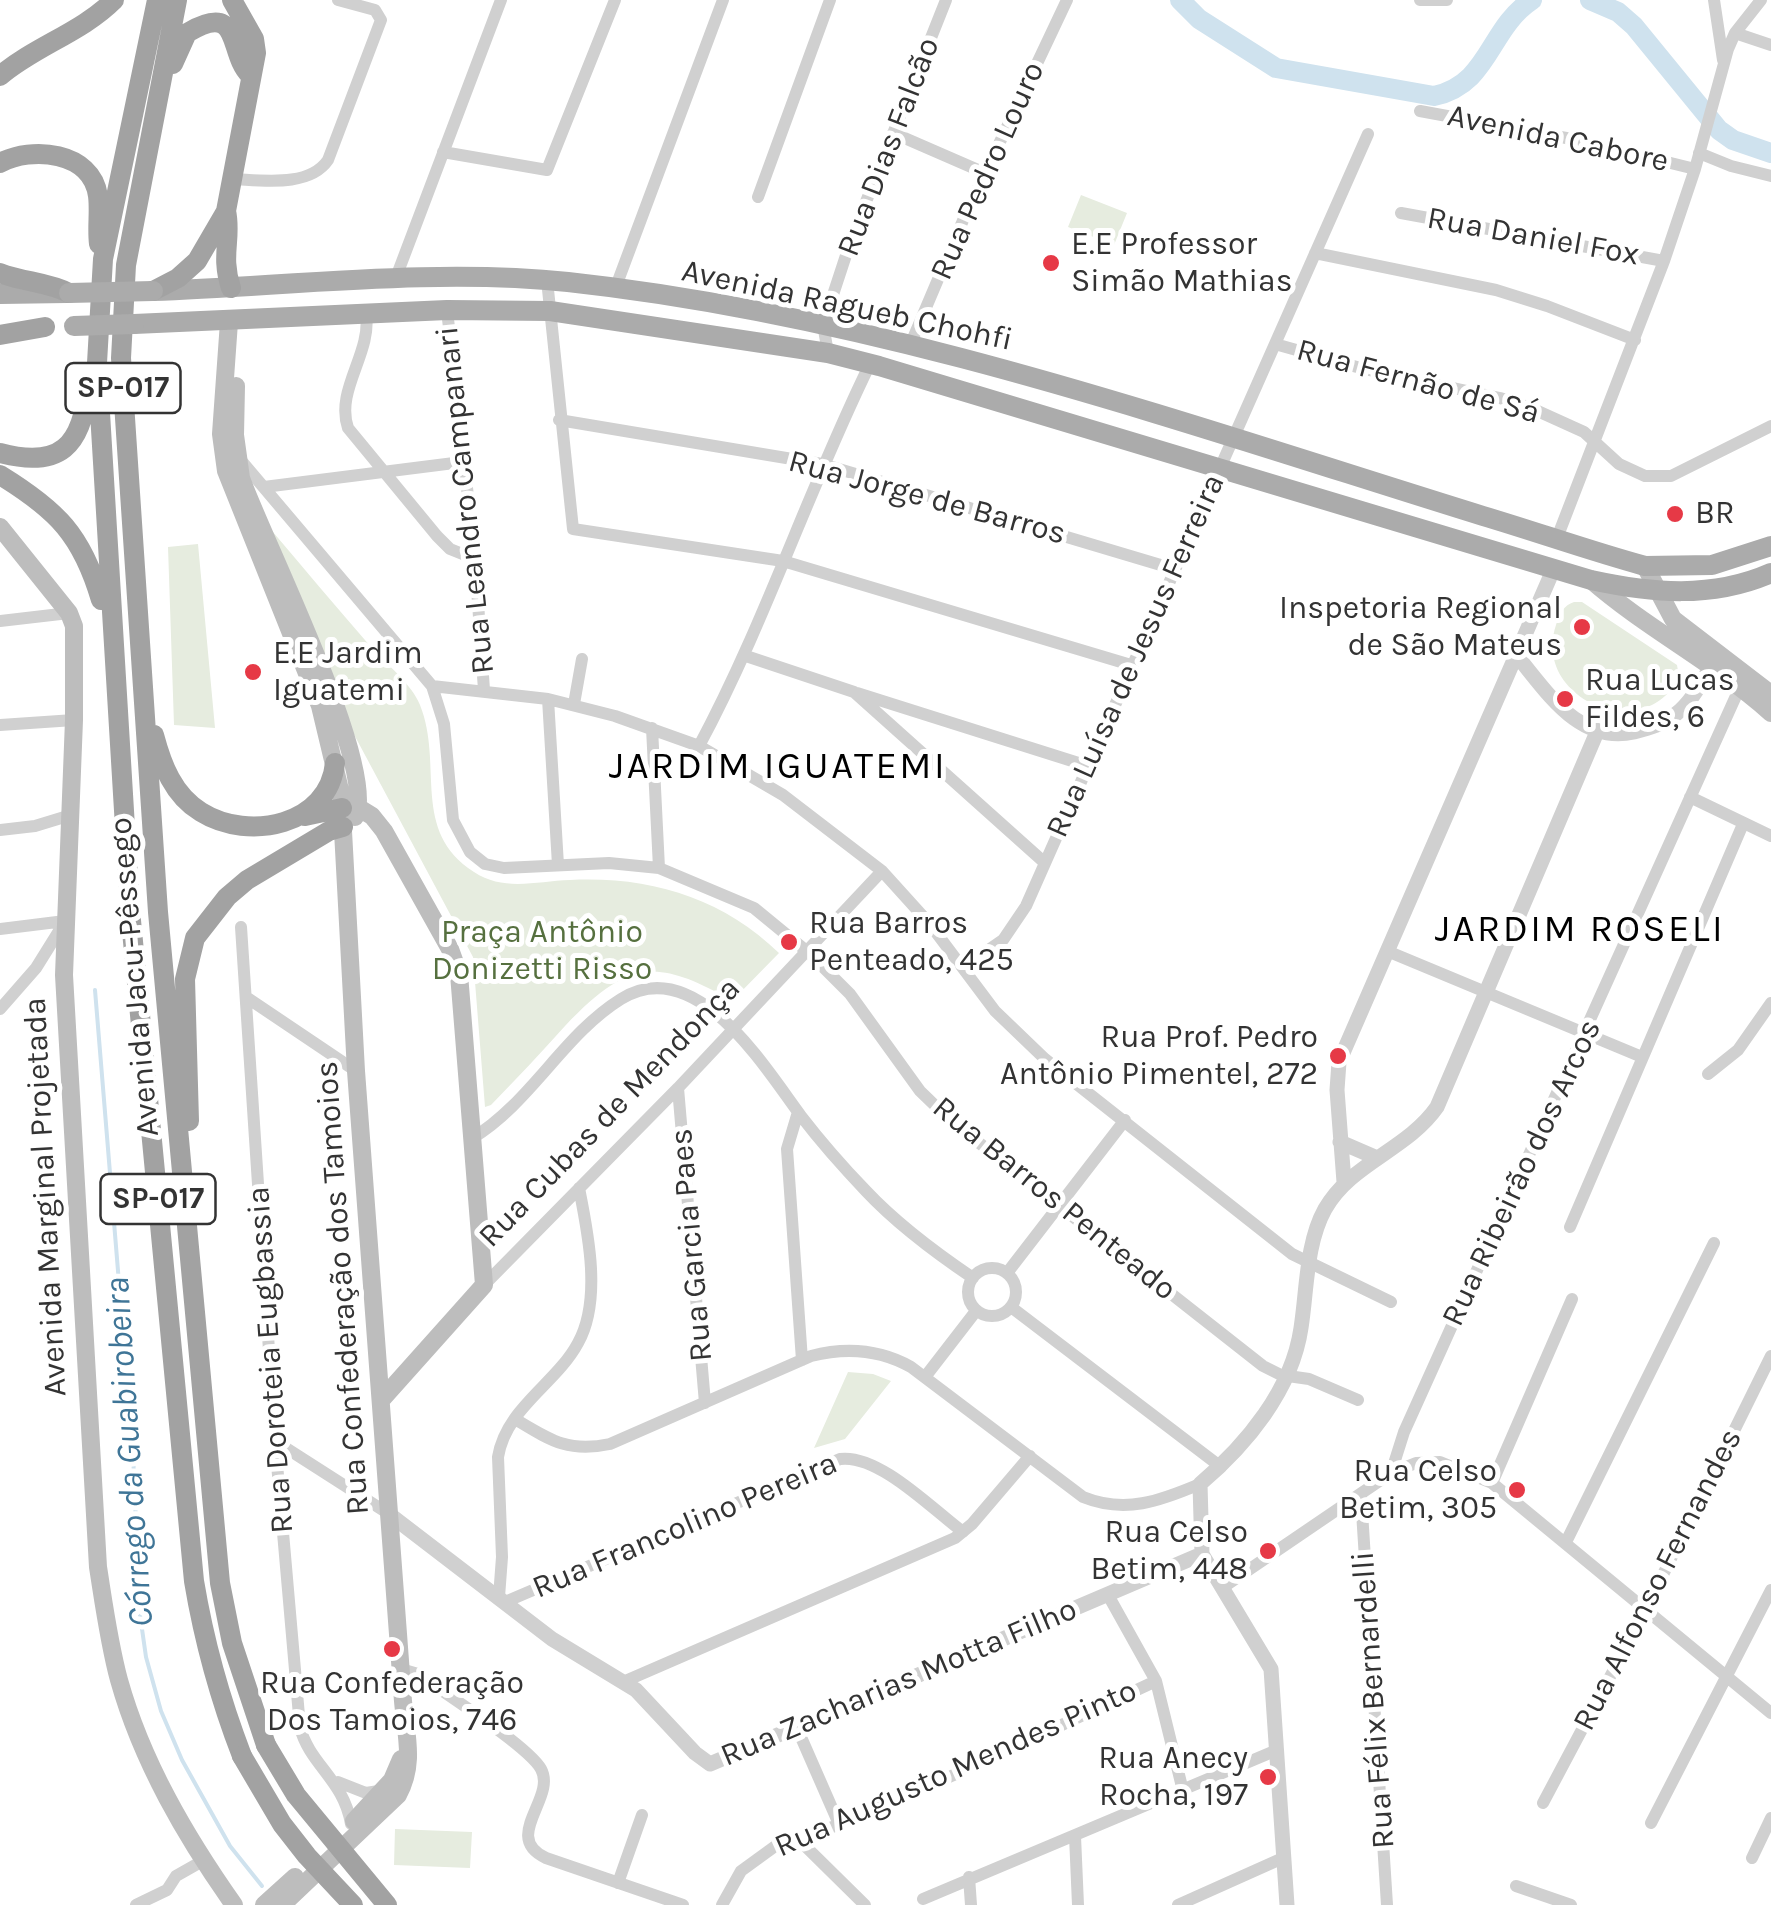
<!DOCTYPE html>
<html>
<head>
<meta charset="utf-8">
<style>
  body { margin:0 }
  canvas { display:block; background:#fff }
</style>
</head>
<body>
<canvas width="1771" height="1905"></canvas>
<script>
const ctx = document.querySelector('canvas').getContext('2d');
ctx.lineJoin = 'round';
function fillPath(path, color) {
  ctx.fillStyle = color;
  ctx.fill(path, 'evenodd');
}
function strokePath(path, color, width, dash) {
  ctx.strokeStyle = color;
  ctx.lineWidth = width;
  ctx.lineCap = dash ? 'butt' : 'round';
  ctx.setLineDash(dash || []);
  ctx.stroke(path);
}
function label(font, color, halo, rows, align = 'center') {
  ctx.font = font + ' Karla,sans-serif';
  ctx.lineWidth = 10;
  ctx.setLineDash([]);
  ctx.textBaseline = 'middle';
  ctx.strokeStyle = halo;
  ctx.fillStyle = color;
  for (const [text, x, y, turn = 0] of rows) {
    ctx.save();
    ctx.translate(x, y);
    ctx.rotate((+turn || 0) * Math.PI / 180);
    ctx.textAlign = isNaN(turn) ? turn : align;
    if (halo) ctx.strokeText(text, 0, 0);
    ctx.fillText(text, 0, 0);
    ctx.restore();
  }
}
fillPath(new Path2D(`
  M1081 195 1127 213 1114 245 1068 227Z
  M267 525C302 566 336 607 371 647 386 664 412 684 420 705 444 765 410 831 474 872 504 892 537 881 570 880 649 876 721 897 779 953L732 1001C655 956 626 962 565 1026 541 1053 516 1079 491 1105L485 1107 473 957 342 712Z
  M198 544 215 728 174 725 168 547Z
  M1574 602H1582L1677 665 1679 677C1645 747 1531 699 1556 625 1559 614 1564 605 1574 602Z
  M848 1372 873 1374 891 1381 845 1439 814 1448Z
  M395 1829 472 1832 470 1868 394 1865Z`), '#e6ecdf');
strokePath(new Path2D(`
  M95 990 133 1454 140 1615 146 1657 161 1711 182 1760 230 1846 262 1886`), '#cfe2ee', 4);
strokePath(new Path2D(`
  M1180 0 1199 19 1276 68 1434 96C1490 84 1488 29 1532 0
  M1590 0 1618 12 1634 26 1719 130 1733 140 1771 153`), '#cfe2ee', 20);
strokePath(new Path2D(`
  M1420 0H1447
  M1714 0 1723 60
  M1735 33 1771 45
  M1420 111 1577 140 1695 169
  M893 133 985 173
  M443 152 547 170 615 0
  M1699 153 1731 166 1771 176
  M232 179C261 180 309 188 328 160L381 20 375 10 338 0
  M758 197 830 0
  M1401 213 1664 261
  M1315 253 1496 290 1547 306 1635 340
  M395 280 501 0
  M547 280 573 529 783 561 1131 665
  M615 289 723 0
  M447 310 475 559 484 690
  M366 314C372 353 335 390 348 428L437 536 450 549 475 559
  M911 343 964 218 1067 0
  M1275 344 1364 369 1500 398 1531 408 1584 432 1619 464 1645 476H1671L1771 426
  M828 353 823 324 828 310 852 237 946 0
  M559 420 822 464 1174 569
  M238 457 432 686 444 724 453 820 470 852 485 864 504 868 609 863 659 868 754 908 810 954 850 994 920 1091 950 1120 1263 1366 1281 1375 1309 1379 1358 1400
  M264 487 462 462
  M1557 538 1664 261 1695 169 1728 49 1735 33 1761 0
  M0 621 69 613
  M746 656 854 692 1045 863
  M432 686 548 699 615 716 699 746 783 795 882 871 929 923 995 1011 1045 1059 1292 1254 1391 1302
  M857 693 1088 766
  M548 699 558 865
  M574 704 582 659
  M0 725 74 720
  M652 728 659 868
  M699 746C765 623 808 490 870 364
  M1690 797 1771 836
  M0 830 35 826 71 815
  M241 927 275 1441 300 1727C309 1764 344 1780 351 1824
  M0 929 65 921
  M1387 951 1642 1057
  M964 967 1003 940 1026 906 1368 134
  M246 997 356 1071
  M0 1009 36 968 64 923
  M1708 1074 1738 1050 1771 1003
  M678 1088 705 1403
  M798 1112 787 1149 802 1360
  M471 1139C531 1103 563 1035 621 999 696 952 765 1068 801 1116 821 1142 843 1167 866 1191 896 1223 936 1253 973 1278
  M1570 1227 1743 824
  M968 1292a24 24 0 1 1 48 0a24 24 0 1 1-48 0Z
  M1007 1273 1125 1120
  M484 1285 678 1088 882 871
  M1011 1307 1221 1467
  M925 1377 976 1311
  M515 1419C550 1440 568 1453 610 1444L811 1356C846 1347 879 1349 911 1367L1083 1497C1125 1514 1160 1501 1200 1484
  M275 1441 389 1514
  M1391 1473 1404 1432 1427 1381 1740 687
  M1492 1483 1572 1299
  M1361 1496 1387 1905
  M1566 1542 1714 1243
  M1222 1588 1391 1473 1416 1463 1440 1462 1492 1483 1771 1713
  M1108 1595 1156 1681 1183 1791
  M499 1597 502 1557 498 1457C506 1408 556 1384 578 1343 602 1300 588 1233 579 1188
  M505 1602 840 1459C879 1454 932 1509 963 1532
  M401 1669 418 1674C444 1693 528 1746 541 1769 557 1798 501 1837 546 1858L683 1905
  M623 1682 955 1538 972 1524 1030 1456
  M797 1728 839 1824
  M338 1782 366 1793 385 1790
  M1543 1803 1646 1609 1771 1356
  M1651 1823 1771 1590
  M1075 1836 1078 1905
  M798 1839 865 1905
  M1752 1858 1771 1818
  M969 1877 971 1905
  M618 1883 642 1815
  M1516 1886 1571 1905
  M923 1899 1277 1750
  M136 1905 167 1890 176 1876 206 1859
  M722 1905 741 1871 774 1847 816 1834 963 1771 1156 1681
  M1178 1905 1283 1858`), '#d0d0d0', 12);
strokePath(new Path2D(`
  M1517 656C1548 693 1579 744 1634 732 1649 728 1664 724 1676 714 1695 699 1704 676 1717 657
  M1340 1142 1377 1158
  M1344 1182 1337 1090 1339 1062 1554 568
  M389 1514 552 1639 636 1690 695 1753 710 1764 1202 1554
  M1287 1905 1271 1669 1202 1554 1200 1484C1246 1445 1292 1390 1301 1328 1307 1290 1306 1243 1325 1209 1351 1163 1407 1150 1437 1107L1597 732`), '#d0d0d0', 15);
strokePath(new Path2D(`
  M229 322 221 434 226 471 320 706 341 794 356 1071 403 1701C406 1736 415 1764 398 1795L282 1905
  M236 386 235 435 241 478C262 538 379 769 355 817
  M0 527 69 613 74 626V720L64 975 98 1567C104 1605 109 1643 119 1680 142 1762 186 1837 234 1905
  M1645 566 1673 619 1771 694
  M1591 580C1647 629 1715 663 1771 713
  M359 808 372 816 384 831 450 949 459 974 484 1285 383 1398
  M354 1821 392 1780 401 1759
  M264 1905 295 1877`), '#bdbdbd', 18);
strokePath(new Path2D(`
  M153 291C288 286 435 268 568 282 882 316 1183 423 1483 516 1537 532 1590 551 1645 566L1712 565 1771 546
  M0 294 67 293
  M134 324 447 310 550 311 828 353 879 366 1591 580C1651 593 1712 599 1771 573`), '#ababab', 20);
strokePath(new Path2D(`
  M157 0 103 259 97 363 130 910 194 1581C204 1641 220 1699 242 1756
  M177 0 126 265 121 358 158 912 220 1583 232 1643 266 1745
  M173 64 187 33C243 0 227 53 250 75
  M0 76C35 46 81 33 114 0
  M0 163C31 146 92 151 98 196 100 211 97 228 99 244
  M0 273C23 282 48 282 69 293
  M231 288C220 255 232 238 226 211L256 53 254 39 232 0
  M153 291 178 278 197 261 225 213
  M0 335 45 327
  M0 453C60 469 82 446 88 387
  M0 475C57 510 82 535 101 600
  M154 735C162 765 173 795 201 812 249 842 329 825 335 763
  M305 816 342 808
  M189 1121 185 979 195 938 227 897 247 880 329 831 343 827`), '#a2a2a2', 20);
strokePath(new Path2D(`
  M69 293 153 291
  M74 326 134 324`), '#ababab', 20);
strokePath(new Path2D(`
  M266 1745 296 1795 387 1905
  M242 1756 282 1824 307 1856 353 1905`), '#a2a2a2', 20);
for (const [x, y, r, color] of [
  [1051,263,10,"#e63946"],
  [1675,514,10,"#e63946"],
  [1582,627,10,"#e63946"],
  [253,672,10,"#e63946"],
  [1565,699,10,"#e63946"],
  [789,942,10,"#e63946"],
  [1338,1056,10,"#e63946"],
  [1517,1490,10,"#e63946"],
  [1268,1551,10,"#e63946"],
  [392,1649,10,"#e63946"],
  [1268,1777,10,"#e63946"]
]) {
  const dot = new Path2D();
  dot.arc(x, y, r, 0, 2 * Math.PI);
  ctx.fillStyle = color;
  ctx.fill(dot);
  strokePath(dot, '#fff', 4);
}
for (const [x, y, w] of [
  [123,388,115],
  [158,1199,115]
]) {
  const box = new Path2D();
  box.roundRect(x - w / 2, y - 25, w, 50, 8);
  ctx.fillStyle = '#fff';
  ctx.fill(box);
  strokePath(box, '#333', 2.5);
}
label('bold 30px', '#333', null, [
  ["SP-017",123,388],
  ["SP-017",158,1199]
]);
label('32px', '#333', '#fff', [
  ["Avenida Cabore",1558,139,12],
  ["Rua Dias Falcão",889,147,-69],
  ["Rua Pedro Louro",988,171,-66],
  ["Rua Daniel Fox",1533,237,10],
  ["Avenida Ragueb Chohfi",847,306,12],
  ["Rua Fernão de Sá",1418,382,15],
  ["Rua Jorge de Barros",927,498,15],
  ["Rua Leandro Campanari",466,500,-96],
  ["Rua Luísa de Jesus Ferreira",1136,656,-66],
  ["Avenida Jacu-Pêssego",135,977,-95],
  ["Rua Cubas de Mendonça",610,1113,-46],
  ["Rua Ribeirão dos Arcos",1522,1173,-65],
  ["Avenida Marginal Projetada",46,1197,-93],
  ["Rua Barros Penteado",1054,1199,39],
  ["Rua Garcia Paes",692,1245,-95],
  ["Rua Confederação dos Tamoios",343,1288,-94],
  ["Rua Doroteia Eugbassia",271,1360,-94],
  ["Rua Francolino Pereira",685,1526,-23],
  ["Rua Alfonso Fernandes",1658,1580,-63],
  ["Rua Zacharias Motta Filho",899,1683,-23],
  ["Rua Félix Bernardelli",1374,1700,-94],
  ["Rua Augusto Mendes Pinto",956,1769,-24]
]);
label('32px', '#333', '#fff', [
  ["E.E Professor",1071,245],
  ["Simão Mathias",1071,282],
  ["BR",1695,514],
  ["Inspetoria Regional",1562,609,"right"],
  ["de São Mateus",1562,646,"right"],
  ["E.E Jardim",273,654],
  ["Iguatemi",273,691],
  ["Rua Lucas",1585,681],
  ["Fildes, 6",1585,718],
  ["Rua Barros",809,924],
  ["Penteado, 425",809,961],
  ["Rua Prof. Pedro",1318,1038,"right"],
  ["Antônio Pimentel, 272",1318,1075,"right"],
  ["Rua Celso",1497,1472,"right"],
  ["Betim, 305",1497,1509,"right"],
  ["Rua Celso",1248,1533,"right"],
  ["Betim, 448",1248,1570,"right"],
  ["Rua Confederação",392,1684,"center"],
  ["Dos Tamoios, 746",392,1721,"center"],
  ["Rua Anecy",1248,1759,"right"],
  ["Rocha, 197",1248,1796,"right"]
], 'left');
label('32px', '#56703f', '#fff', [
  ["Praça Antônio",542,933],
  ["Donizetti Risso",542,970]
]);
label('italic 35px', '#3f7597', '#fff', [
  ["Córrego da Guabirobeira",130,1452,-94]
]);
ctx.letterSpacing = '2.5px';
label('38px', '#000', '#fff', [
  ["JARDIM IGUATEMI",778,767],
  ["JARDIM ROSELI",1580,930]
]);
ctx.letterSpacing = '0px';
</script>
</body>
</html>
